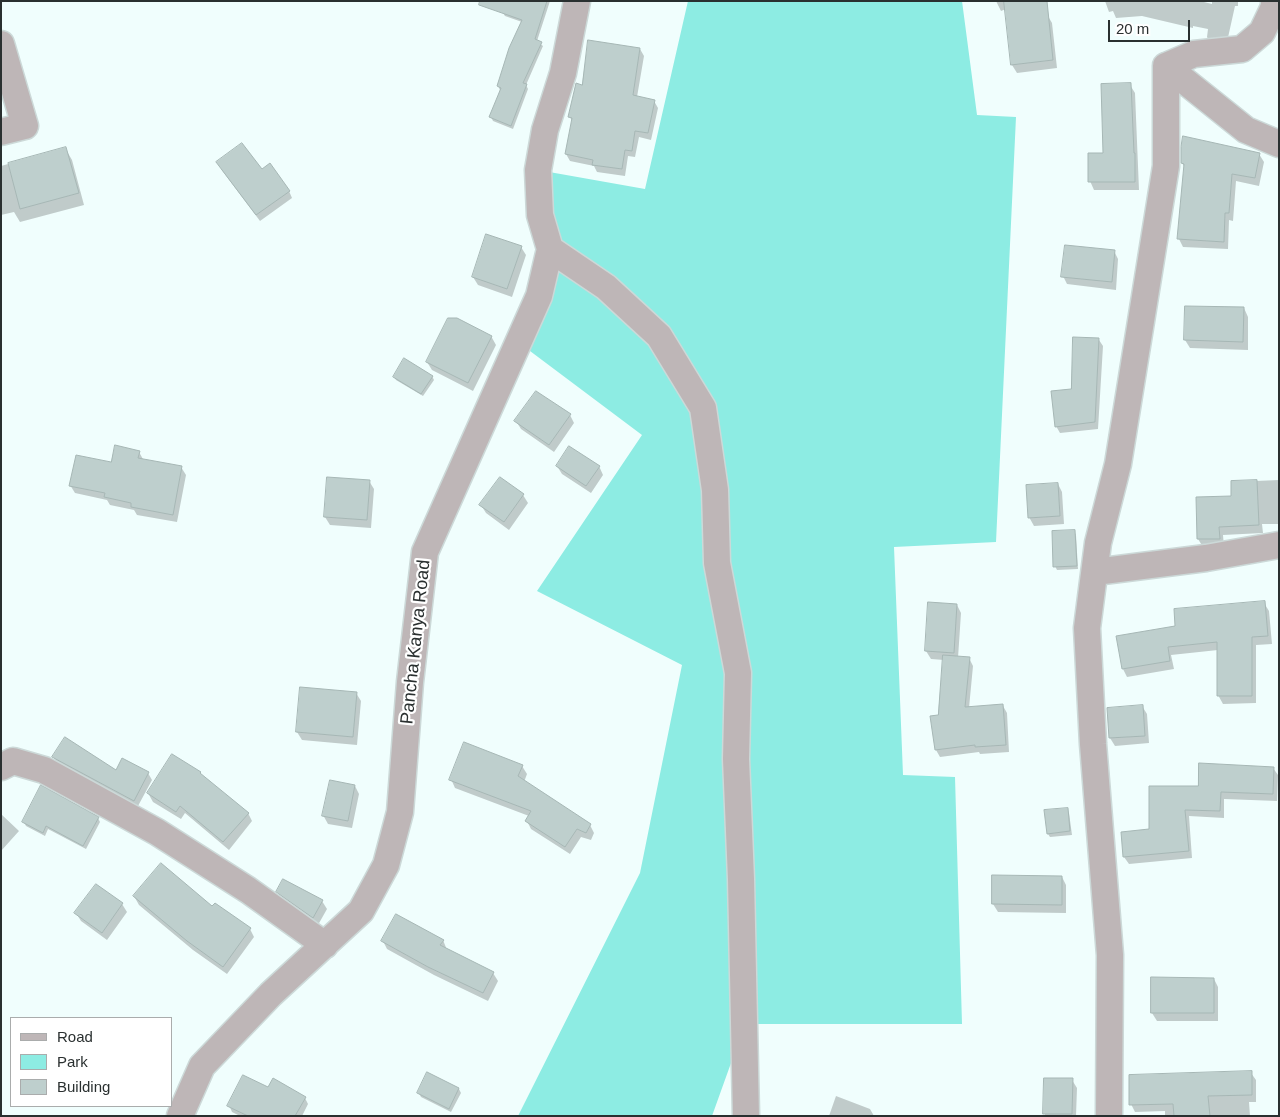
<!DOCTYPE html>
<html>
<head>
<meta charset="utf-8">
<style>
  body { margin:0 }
  #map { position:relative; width:1280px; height:1117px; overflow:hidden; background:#f0fefd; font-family:Helvetica,sans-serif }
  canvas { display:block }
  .frame { position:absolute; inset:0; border:2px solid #2a3030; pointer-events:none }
  .legend { position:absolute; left:10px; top:1017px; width:162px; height:90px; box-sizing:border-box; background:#fff; border:1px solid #aaacac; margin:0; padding:6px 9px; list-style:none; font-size:15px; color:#2a3030 }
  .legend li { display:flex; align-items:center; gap:10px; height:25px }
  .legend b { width:25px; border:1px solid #aaacac }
  .scale { position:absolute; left:1108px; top:20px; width:82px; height:22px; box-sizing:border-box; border:2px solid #2a3030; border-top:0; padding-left:6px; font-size:15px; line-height:18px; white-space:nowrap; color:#2a3030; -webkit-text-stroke:4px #fff; paint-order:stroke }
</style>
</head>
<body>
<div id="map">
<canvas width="1280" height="1117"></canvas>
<div class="frame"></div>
<ul class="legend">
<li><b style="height:6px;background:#beb6b7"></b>Road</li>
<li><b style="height:14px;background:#8dece3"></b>Park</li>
<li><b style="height:14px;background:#becfcd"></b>Building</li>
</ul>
<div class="scale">20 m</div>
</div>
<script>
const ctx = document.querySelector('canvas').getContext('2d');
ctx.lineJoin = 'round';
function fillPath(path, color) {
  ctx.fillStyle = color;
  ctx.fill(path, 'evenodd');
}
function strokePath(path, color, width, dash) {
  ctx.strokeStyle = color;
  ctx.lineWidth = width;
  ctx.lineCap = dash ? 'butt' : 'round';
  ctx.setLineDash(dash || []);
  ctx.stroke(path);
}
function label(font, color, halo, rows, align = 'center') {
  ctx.font = font + ' Helvetica,sans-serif';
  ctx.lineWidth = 4.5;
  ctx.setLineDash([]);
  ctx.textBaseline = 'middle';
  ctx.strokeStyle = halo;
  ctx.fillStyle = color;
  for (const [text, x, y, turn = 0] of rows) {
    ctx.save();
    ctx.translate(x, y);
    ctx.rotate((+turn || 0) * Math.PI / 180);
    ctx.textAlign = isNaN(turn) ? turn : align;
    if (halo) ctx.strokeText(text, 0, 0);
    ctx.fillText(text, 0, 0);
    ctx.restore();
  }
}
fillPath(new Path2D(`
  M688 1H962L977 115 1016 117 996 542 894 547 903 775 955 777 962 1024H745L712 1116H518L640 873 682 665 537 591 642 435 518 342 539 296 538 170 645 189Z`), '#8dece3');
fillPath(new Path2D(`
  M507 1H550L537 41 543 46 526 85 528 89 513 129 493 121 491 117 500 90 498 86 522 22 505 16 503 13Z
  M996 1H1039L1052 23 1057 68 1017 73 1012 65 1006 9 1001 11Z
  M1105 1H1200L1212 4V1H1238V6H1235L1227 42 1210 43 1207 37 1208 29 1193 26V28L1142 16 1116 18 1113 11 1109 12Z
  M640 49 644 56 637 97 654 101 658 108 651 140 639 137 635 157 628 156 625 176 597 172 594 166 570 161 566 154 572 121 570 117 583 86Z
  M1130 85 1135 93 1139 190H1094L1090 181 1105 154Z
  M65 148 72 160 84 205 20 222 14 212 1 215V166Z
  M1259 154 1264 162 1259 186 1236 181 1233 221 1229 220 1228 249 1183 247 1179 239 1185 168 1182 163Z
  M221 169 262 171 289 191 292 198 260 221Z
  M521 247 526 255 512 297 478 285 473 277Z
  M1114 251 1118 259 1116 290 1067 284 1063 276Z
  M1244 308 1248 317V350L1190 348 1185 340Z
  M491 336 496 345 473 391 432 370 427 362Z
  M1099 340 1103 346 1098 429 1060 433 1056 426Z
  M432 376 434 380 423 396 396 380 394 377Z
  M570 415 574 423 554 452 521 429 516 421Z
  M139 452 144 461 181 467 186 475 177 522 137 515 134 510 110 505 107 500 75 493 70 485Z
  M557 466H599L603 475 591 493 562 474Z
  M1279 480V524H1262L1263 533 1223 535 1224 547H1203L1198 539 1197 498 1233 497 1232 482Z
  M369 481 374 489 371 528 330 525 325 517Z
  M1058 484 1062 492 1064 524 1034 526 1029 517Z
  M523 495 528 503 509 530 486 513 481 505Z
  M1074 531 1076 535 1078 569 1057 570 1055 566Z
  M1264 603 1269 611 1272 644 1256 645V703L1223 704 1218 695V650L1171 655 1174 669 1127 677 1123 669 1177 627Z
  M957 605 961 613 958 658H969L973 666 969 708 1003 706 1007 713 1009 752 980 754 979 752 940 757 936 750 944 660 931 659 926 651Z
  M356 693 361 701 357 745 302 740 297 732Z
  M1142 706 1147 714 1149 743 1115 746 1110 738Z
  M54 757 117 771 148 773 152 780 138 806 57 763Z
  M522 766 527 774 524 782 590 825 594 833 591 840 581 837 570 854 531 829 527 821 529 816 455 788 451 779Z
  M1273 768 1278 775 1277 801 1224 799V818L1189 816 1192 858 1129 864 1124 857 1151 831 1200 787Z
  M200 773 202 776 248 813 252 821 229 850 185 813 181 819 153 802 148 793Z
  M355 786 359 794 352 828 328 824 323 815Z
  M41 787 98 818 100 822 86 849 48 829 45 836 26 826 24 822Z
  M1067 809 1069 813 1072 835 1050 837 1048 834Z
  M1 814 19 831 1 851Z
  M1062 877 1066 885V913L998 912 993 904Z
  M96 886 122 904 127 912 107 940 81 921 76 913Z
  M278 892 322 901 327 909 318 925 282 900Z
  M134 896 213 908 250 929 254 937 227 974 193 950 139 905Z
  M443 940 447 950 493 973 498 981 488 1001 434 975 387 949 383 941Z
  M1214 979 1218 987V1021H1157L1152 1013Z
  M1251 1073 1256 1080V1102H1249L1250 1116H1165V1111L1135 1112 1131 1104Z
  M428 1074 459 1089 461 1093 451 1112 421 1097 419 1093Z
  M1045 1079 1072 1080 1077 1088 1076 1116H1045Z
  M269 1089 305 1098 308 1104 302 1116H240L232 1112 229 1105Z
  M836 1096 870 1109 874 1116H829Z`), '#0003');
const building = new Path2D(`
  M480 1H547L535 39 542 42 523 83 527 84 511 126 489 117 501 88 497 86 509 48 522 20 479 5Z
  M1004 1H1047L1053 60 1011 65Z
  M588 40 640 48 633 95 655 100 648 133 635 131 632 151 625 150 622 169 592 165 593 160 565 154 572 118 568 117 576 83 582 85Z
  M1131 83 1134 153H1135V182H1088V153H1103L1101 84Z
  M1183 136 1260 153 1255 178 1232 174 1229 213H1225L1224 242 1177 239 1184 164 1181 163V147Z
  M242 143 262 169 270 163 290 191 256 215 216 162Z
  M66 147 79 193 20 209 8 163Z
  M486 234 522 246 507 289 472 277Z
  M1065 245 1115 250 1112 282 1061 277Z
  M1185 306 1244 307 1243 342 1184 340Z
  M448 318H457L492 336 468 383 426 362Z
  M1073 337 1099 338 1095 422 1055 427 1051 391 1071 389Z
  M404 358 433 376 421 394 393 377Z
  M536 391 571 414 549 445 514 421Z
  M115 445 140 451 138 458 182 466 173 515 131 507V503L104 497 105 493 69 486 76 455 111 462Z
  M569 446 600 466 586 486 556 466Z
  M327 477 370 480 367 520 324 517Z
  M500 477 524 494 504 522 479 505Z
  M1257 480 1259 525 1219 527 1220 539H1197L1196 497 1231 496V481Z
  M1058 483 1060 516 1028 518 1026 485Z
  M1075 530 1077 566 1053 567 1052 531Z
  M1265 601 1268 636 1252 637V696H1217V642L1168 647 1170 661 1122 669 1116 636 1175 626 1174 609Z
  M928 602 957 604 954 653 925 651Z
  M943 655 970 657 965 707 1003 704 1006 745 975 747V745L935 750 930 716 938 715Z
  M300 687 357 692 353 737 296 732Z
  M1143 705 1145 736 1109 738 1107 708Z
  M65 737 116 770 122 758 149 772 134 801 52 757Z
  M464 742 523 765 518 776 591 824 586 833 577 829 565 847 525 821 531 811 449 780Z
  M172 754 201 772 200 773 249 813 223 842 180 806 176 812 147 793Z
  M1199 763 1274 767 1273 794 1221 792 1220 811 1185 810 1189 851 1123 857 1121 832 1149 829V786H1198Z
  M330 780 355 785 348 821 322 816Z
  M41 785 99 817 83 846 46 826 43 833 22 822Z
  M1068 808 1070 831 1047 834 1044 810Z
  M161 863 212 906 215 903 251 928 223 967 187 941 133 896Z
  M992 875 1062 876V905L992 904Z
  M283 879 323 900 313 918 276 892Z
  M96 884 123 903 102 933 74 913Z
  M396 914 444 940 440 945 494 972 483 993 428 967 381 941Z
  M1151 977 1214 978V1013H1151Z
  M1252 1071V1095L1208 1096 1210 1116H1174L1173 1104 1129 1105V1075Z
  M427 1072 459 1088 449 1109 417 1093Z
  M243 1075 268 1087 273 1078 306 1097 295 1116H248L227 1106Z
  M1044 1078H1073L1072 1114H1043Z`);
fillPath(building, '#becfcd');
strokePath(building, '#a6b7b5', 1);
const minor = new Path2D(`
  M1 44 25 126 1 132
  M1166 66 1246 130 1279 144
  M550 249 606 287 659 336 703 408 715 490 717 563 738 673 736 759 741 879 746 1116
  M1095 572 1206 558 1279 545
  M1 767 13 761 44 770 157 832 248 890 325 945
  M180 1116 202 1066 271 994 361 911 386 865 400 812 410 682 425 552 539 296 550 249 540 215 538 170 545 130 563 73 577 1
  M1109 1116 1110 955 1093 744 1087 628 1098 543 1118 464 1166 166V66L1194 54 1242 49 1262 32 1274 7V1`);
strokePath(minor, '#ccd9d8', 29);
strokePath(minor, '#beb6b7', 26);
label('18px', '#2a3030', '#fff', [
  ["Pancha Kanya Road",416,642,-84]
]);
</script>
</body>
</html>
